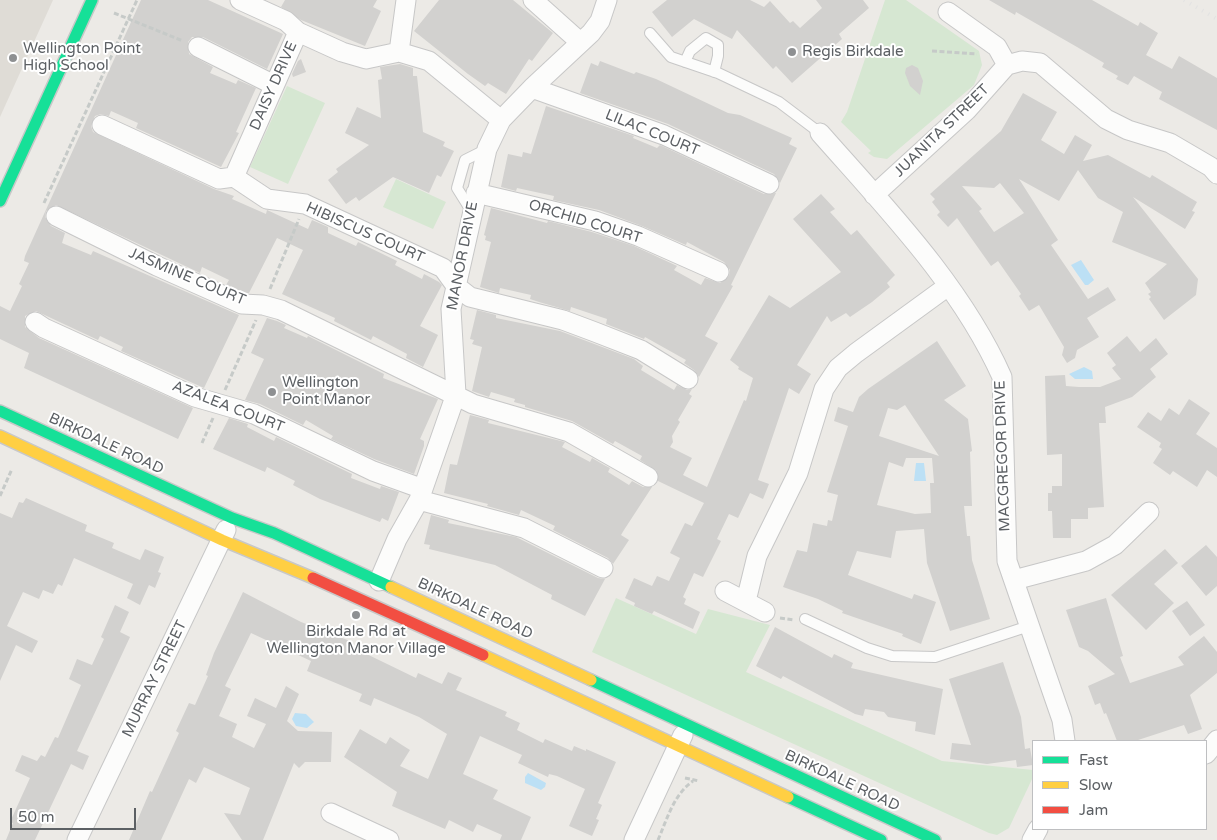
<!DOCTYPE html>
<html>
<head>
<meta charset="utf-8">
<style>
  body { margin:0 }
  #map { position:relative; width:1217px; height:840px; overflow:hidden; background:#eceae6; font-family:"Varela Round",sans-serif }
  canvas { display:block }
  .legend { position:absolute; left:1032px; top:740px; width:175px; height:90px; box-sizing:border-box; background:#fff; border:1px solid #bebfc1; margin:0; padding:6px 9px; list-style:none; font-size:15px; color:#5c6064 }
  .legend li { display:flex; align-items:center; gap:10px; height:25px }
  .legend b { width:25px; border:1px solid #bebfc1 }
  .scale { position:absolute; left:10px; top:808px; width:126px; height:22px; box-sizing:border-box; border:2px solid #5c6064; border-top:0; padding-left:6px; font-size:15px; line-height:18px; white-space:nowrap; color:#5c6064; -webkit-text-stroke:4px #fff; paint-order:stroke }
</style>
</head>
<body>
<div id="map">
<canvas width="1217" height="840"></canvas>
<ul class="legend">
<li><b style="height:6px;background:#16e098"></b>Fast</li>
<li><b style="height:6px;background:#ffcf43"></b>Slow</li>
<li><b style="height:6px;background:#f24e42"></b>Jam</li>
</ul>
<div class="scale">50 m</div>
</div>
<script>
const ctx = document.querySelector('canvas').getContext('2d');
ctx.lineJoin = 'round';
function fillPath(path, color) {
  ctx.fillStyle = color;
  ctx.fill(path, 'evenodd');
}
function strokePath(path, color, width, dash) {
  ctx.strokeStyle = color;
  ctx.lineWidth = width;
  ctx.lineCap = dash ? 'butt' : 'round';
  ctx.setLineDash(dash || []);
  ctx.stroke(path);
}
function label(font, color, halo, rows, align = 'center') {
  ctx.font = font + ' "Varela Round",sans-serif';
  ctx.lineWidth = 4;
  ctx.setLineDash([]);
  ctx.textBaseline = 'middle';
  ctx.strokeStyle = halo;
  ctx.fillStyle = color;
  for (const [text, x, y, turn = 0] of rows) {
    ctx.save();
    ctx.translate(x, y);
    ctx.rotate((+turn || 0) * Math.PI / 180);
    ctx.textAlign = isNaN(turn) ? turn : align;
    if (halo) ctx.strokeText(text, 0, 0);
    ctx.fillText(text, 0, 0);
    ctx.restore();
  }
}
fillPath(new Path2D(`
  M0 0H53L0 117Z`), '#dfdcd6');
fillPath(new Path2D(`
  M885 0H906L979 51 982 65 974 85 887 159 874 157 868 153 871 151 841 122 847 112Z
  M287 86 325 103 288 184 250 167Z
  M396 179 446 202 433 229 383 207Z
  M616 598 696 634 708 609 770 625 746 672 942 761 1033 770V777L1009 828 997 835 989 833 592 652Z`), '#d6e7d2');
fillPath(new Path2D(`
  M1081 260 1094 280 1088 285H1085L1071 265Z
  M1084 367 1092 371 1093 379H1075L1069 374Z
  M916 463H924L926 481H914Z
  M295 713 306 714 314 722 307 728 296 726 292 719Z
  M528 773 546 783 545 787 541 790 525 783V777Z`), '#bce0f5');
fillPath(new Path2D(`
  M141 0H208L283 34 267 69 203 37H192L188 42 189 54 213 67 210 73 236 84 238 80 256 88 236 132 239 133 221 167 136 128 138 123 111 111 109 116 101 114 95 116 91 126 93 132 214 189 234 196 232 199 266 214 267 210 308 229 312 220 328 227V233L356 246 358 242 397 261 395 265 422 279 424 274 439 282 442 285 420 326 438 335 423 367 406 358 407 354 373 336 371 340 334 321 335 318 282 294 303 250 277 238 249 293H245L226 285 229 280 202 267 200 273 56 205 46 211 45 217 51 226 65 233 62 243 91 255 93 251 239 315 204 388 121 351 123 347 100 336 98 340 36 311 25 316V327L39 338 193 408 178 439 24 368 29 353 0 339V306L10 311 22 286 19 284 29 263 24 261 25 256Z
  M285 0H377L373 7 381 11 365 46 301 20 281 7Z
  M439 0H513L553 33 532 61 529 59 506 94 488 83 485 86 468 74 414 31Z
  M667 0H750L764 7 770 1 790 23 793 21 800 28 822 8 816 0H863L869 8 839 34 842 39 792 83 776 66 773 69 737 30 732 39 694 19 672 37 652 12Z
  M989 0H1092L1138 26 1140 22 1158 33 1146 55 1172 69 1179 56 1217 78V130L1159 99 1162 92 1134 76 1128 85 1116 79 1118 76 1102 67 1104 63 1077 47 1016 12 1015 15Z
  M301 59 306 72 293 77 292 74 298 61Z
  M600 61 634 74 636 72 656 79 728 113 740 115 792 138 789 144 797 148 780 183 774 174 668 124 580 93 591 63 598 66Z
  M400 64 413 68V76H417L423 132 445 142 443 146 454 151 441 177 437 175 429 193 393 177 359 201 356 197 346 204 328 180 338 172 336 169 369 145 345 133 357 107 381 118 378 80 382 79 380 67Z
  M912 65 918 68 923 81 920 95 910 86 905 73 906 68Z
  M1023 93 1057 112 1041 140 1064 154 1075 135 1092 145 1083 161 1108 155 1150 178 1152 175 1197 202 1192 211 1195 212 1185 229 1133 197 1198 279 1196 295 1164 320 1149 299 1151 297 1148 294 1151 292 1145 283 1167 264 1112 242 1123 212 1098 198 1078 170 1059 201 1019 179 1058 240 1051 245 1088 299 1108 287 1116 300 1087 318 1099 337 1077 350 1075 358 1067 363 1062 355 1064 347 1039 305 1029 311 1019 296 1021 294 998 261 991 266 957 218 948 227 937 215 940 212 932 202 935 199 930 194 1001 131ZM1000 183 1024 213 994 232 979 211 982 209 962 186 994 188Z
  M546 106 634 136 633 138 657 148 660 145 764 194 776 193 731 285 733 286 705 336 718 343 699 377 694 370 684 363 686 360 645 337 644 339 606 324 607 319 571 307 570 311 539 302 530 299 531 295 500 288 499 293 480 287 491 242 485 240 486 236 484 235 491 208 547 223 548 221 592 232 634 246 675 265 677 266 674 270 701 285 705 278 720 283 729 276 730 270 724 262 687 242 686 245 642 226 599 210 553 200 554 196 517 188 516 191 501 187 508 154 522 157 523 152 531 154Z
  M821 194 835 209 830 212 851 235 857 230 895 275 887 283 890 287 872 302 850 317 846 313 831 322 827 316 797 365 811 374 799 394 789 388 758 480 769 484 763 499 750 493 738 518 729 514 717 539 721 541 703 577 694 573 683 597 686 599 684 604 700 612 693 629 654 611 652 614 634 606 635 603 625 598 634 578 652 586 657 576 669 581 680 558 670 553 685 523 692 526 704 503 658 481 657 471 640 460 642 456 615 441 613 444 572 421 525 407V405L514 402 515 399 491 392 489 397 472 391 482 347 472 344 474 340 470 339 477 310 496 315V318L560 331 634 359 643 366 641 370 674 390 677 385 687 390 692 389 689 394 692 396 678 420 680 422 672 436 673 442 670 447 692 458 683 475 707 487 744 400 746 401 753 378 738 369 739 367 730 360 769 295 790 308 841 272 793 219Z
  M267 318 277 321 286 325 284 328 307 338 308 336 384 374 383 378 438 399 420 439 424 441V446L414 474 374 459 331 439 333 436 306 420 303 425 260 404 245 400 264 359 251 353Z
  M1127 336 1140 352 1156 338 1168 354 1150 369 1156 377 1132 397 1105 407 1106 423H1099L1104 507 1088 508V519H1071V538H1053L1052 511H1048V493H1052V486H1062V454L1047 455 1045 376 1065 375 1066 386 1079 387H1100L1121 379 1112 368 1116 365 1107 353Z
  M937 341 966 386 944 400 968 419 972 451 970 452 972 506H964L967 536H970L972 560 990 619 950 631 927 563 924 529 896 531 891 558 857 551 848 575 912 599 914 594 936 602 921 644 902 636 903 634 842 613 843 611 818 599 783 587 797 550 807 552 813 523 827 526 828 520 832 521 838 495 827 492 848 426 834 421 838 407 853 412 859 397 868 389ZM905 405 939 456 879 436 888 408 897 410ZM906 458H932L934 483H930L931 513 915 514 877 505 889 462 903 467Z
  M1189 399 1210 413 1196 434 1217 448V477L1207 470 1197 487 1173 471 1170 475 1153 463 1162 449 1159 447 1161 443 1137 427 1148 412 1161 421 1169 408 1179 415Z
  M470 415 489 420 488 423 565 442 562 447 590 462 592 458 604 465 610 468 608 472 629 485 632 481 643 487H652L624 530 621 535 629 540 613 564 608 558 553 530 555 526 521 510 519 515 487 506 488 504 444 493 450 464 457 465Z
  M229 418 248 424 247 427 274 441 276 437 352 474 351 478 380 489 381 486 399 492 388 521 382 518 380 522 320 499 293 485 295 481 267 467 265 472 213 449Z
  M26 498 87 525 85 531 114 543 112 548 140 560 145 549 164 557 158 572 161 573 155 588 149 585 140 605 127 598 133 584 74 558 62 586 58 584 53 594 43 590 39 599 23 592 7 626 38 641 32 653 16 645 0 681V513L12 518 19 502 23 503Z
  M431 515 449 520 448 523 516 537 598 578 605 579 585 616 551 599 552 595 495 565 429 549 430 545 424 544Z
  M1206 545 1217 557V586L1206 596 1181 566Z
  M1165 549 1178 563 1154 584 1174 603 1146 630 1111 595Z
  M243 592 301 622 350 641 348 645 416 678 418 673 442 684 448 672 462 678 456 690 507 712 505 716 520 723 517 730 543 743 545 739 572 751 574 746 586 751V749L616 762 598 803 602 805 596 819 599 820 592 836 569 826 585 789 557 776 549 774 548 777 518 763 522 755 480 736 463 774 498 790 493 799 531 817 521 840H500L502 835 477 824 473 832 449 820 445 829 392 806 397 792 344 757 360 729 386 744 390 737 402 745 410 750 400 766 428 779 447 734 419 717 374 698 371 706 359 701 362 694 307 671 311 661 251 633 225 686 231 689 219 716 237 724 232 737 254 748 266 724 247 716 255 698 276 708 286 686 299 694 287 721 298 731 332 732 331 762H305L299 768 294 763 263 840H242L224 813 240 815 250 788 204 767 196 783 189 779 161 840H129L150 791 152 792 179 733 176 731 189 703 195 705 208 676 206 675 214 653Z
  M1106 598 1123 656 1120 657 1130 683 1184 665 1178 657 1204 636 1217 652V673L1190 695 1202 729 1188 734 1184 725 1135 741H1117L1106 713 1104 714 1100 703 1095 705 1088 686 1115 674 1088 651 1079 647 1066 610Z
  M1187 601 1205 625 1190 636 1172 611Z
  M115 605 129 612 120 632 130 637 77 751 89 756 83 770 71 764 35 840H6L13 823 10 822 30 778 15 771 22 755 37 761 41 755 45 757 55 737 58 738 81 685 69 679 77 659 92 665 104 639 101 637Z
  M775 627 832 658 834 654 853 663 851 668 943 689 935 735 915 731 916 722 888 717 884 712 865 709 863 716 855 714 783 676 781 679 756 666Z
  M1003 662 1021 717 1025 749 1030 748 1033 765 1017 767 1016 760 987 764 950 759 952 743 971 745 949 679Z`), '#d2d1cf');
const lane = new Path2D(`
  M650 33 671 57 718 73 779 102 820 133
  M685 62 690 51 706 38 718 45V56L714 72
  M472 212 457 188 465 160 487 149
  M805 619 867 648 892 656 935 657 1029 626`);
const street = new Path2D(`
  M240 0 286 21 298 32
  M533 0 580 42
  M948 12 997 47 1007 65
  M198 47 274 85
  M399 52 429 61 501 120
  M532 88 664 135 769 184
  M102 125 219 179 234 177 267 199 305 204 443 268 456 286 470 297 563 320 595 332 641 350 688 379
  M820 133C886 208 961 285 1002 377L1007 561 1062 720 1065 741
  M234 177 298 32 342 52 366 59 399 52 406 0
  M476 193 595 221 638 236 719 272
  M874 195 967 110 1007 65 1022 61 1040 63 1106 119 1128 130 1170 143 1211 167 1217 174
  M56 216 157 266 242 304 263 305 281 310 473 404 569 432 648 477
  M35 322 44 328 195 397 254 414 373 471 423 489
  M419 500 524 528 603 568
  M1014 580 1086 561 1115 545 1149 512
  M379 581 397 539 419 500 456 394 451 309 487 149 501 120 532 88 591 33 600 21 607 0
  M725 591 765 612
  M746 601 757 556 798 473 824 389 838 368 856 353 948 286
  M1206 754 1217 740
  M331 813 389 840
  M77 840 226 530
  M634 840 683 735
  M1032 840 1038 829`);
const fast = new Path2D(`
  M0 201 92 0
  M0 411 232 518 274 533 391 587
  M591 680 935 840
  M788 797 881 840`);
const slow = new Path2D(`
  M0 436 222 540 313 578
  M391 587 591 680
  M483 655 788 797`);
const jam = new Path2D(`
  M313 578 483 655`);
strokePath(lane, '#c7c7c7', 12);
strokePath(street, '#c7c7c7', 21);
strokePath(fast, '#c8c8c8', 14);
strokePath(slow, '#c8c8c8', 14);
strokePath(jam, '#c8c8c8', 14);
strokePath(new Path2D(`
  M114 13 183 41
  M932 51 977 54
  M44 203 137 0
  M270 289 299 219
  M225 390 256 320
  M202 443 213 418
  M0 496 12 469
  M780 618 794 620
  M685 778 699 781
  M658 840C667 819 674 794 693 781`), '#c6cac8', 3, [5, 2.5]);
strokePath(lane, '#fcfcfb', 10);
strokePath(street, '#fcfcfb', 19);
strokePath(fast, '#16e098', 11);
strokePath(slow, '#ffcf43', 11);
strokePath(jam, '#f24e42', 11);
strokePath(new Path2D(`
  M1184 0 1217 19`), '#e2e2e2', 4, [1, 6]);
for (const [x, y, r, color] of [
  [792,52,5,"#8e9092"],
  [13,58,5,"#8e9092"],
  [272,392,5,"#8e9092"],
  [356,615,5,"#8e9092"]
]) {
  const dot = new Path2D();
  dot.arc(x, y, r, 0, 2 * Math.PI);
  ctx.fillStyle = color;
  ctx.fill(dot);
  strokePath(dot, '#fff', 2);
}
label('15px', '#5c6064', '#fff', [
  ["Wellington Point",23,49],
  ["High School",23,66],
  ["Regis Birkdale",802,52],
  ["Wellington",282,383],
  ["Point Manor",282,400],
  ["Birkdale Rd at",356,632,"center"],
  ["Wellington Manor Village",356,649,"center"]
], 'left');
label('15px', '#5c6064', '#fff', [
  ["DAISY DRIVE",274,86,-66],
  ["JUANITA STREET",942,131,-44],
  ["LILAC COURT",652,133,22],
  ["ORCHID COURT",585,222,17],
  ["HIBISCUS COURT",365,233,24],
  ["MANOR DRIVE",463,256,-79],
  ["JASMINE COURT",187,277,23],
  ["AZALEA COURT",228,407,21],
  ["BIRKDALE ROAD",106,444,25],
  ["MACGREGOR DRIVE",1003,456,-92],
  ["BIRKDALE ROAD",475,609,25],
  ["MURRAY STREET",155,679,-64],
  ["BIRKDALE ROAD",842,781,25]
]);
</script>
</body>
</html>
